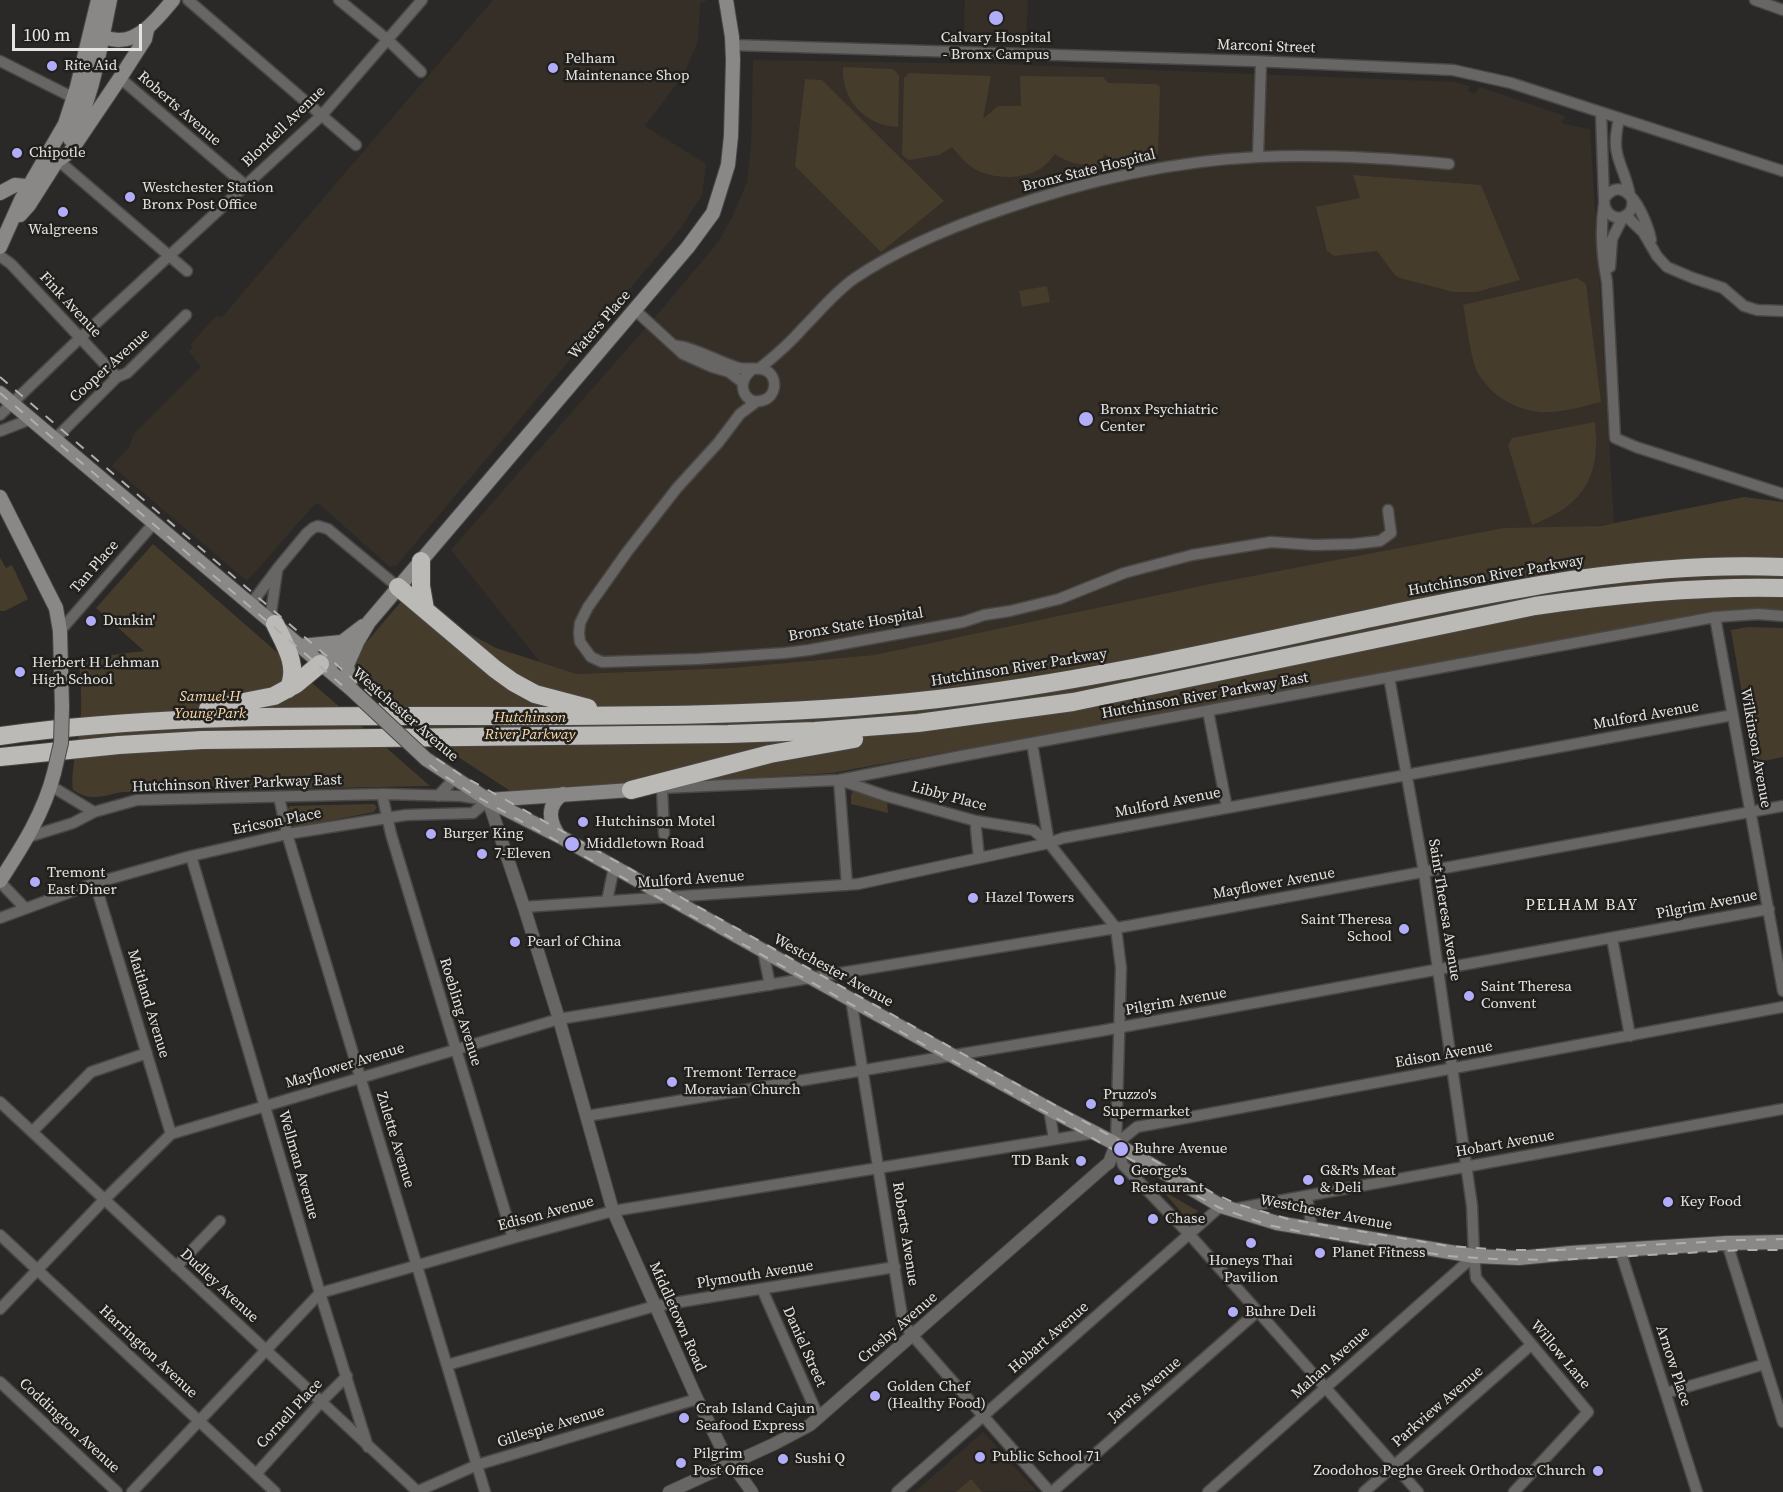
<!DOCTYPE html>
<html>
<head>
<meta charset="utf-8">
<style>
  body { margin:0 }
  #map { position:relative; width:1783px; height:1492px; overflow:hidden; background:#2b2927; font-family:"Source Serif 4",serif }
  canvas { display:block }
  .scale { position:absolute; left:12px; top:24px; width:130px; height:27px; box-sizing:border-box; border:3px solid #e5e4e2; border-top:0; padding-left:8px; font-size:18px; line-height:21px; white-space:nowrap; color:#e5e4e2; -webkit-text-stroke:4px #21201d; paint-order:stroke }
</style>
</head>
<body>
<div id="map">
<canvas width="1783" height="1492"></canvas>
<div class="scale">100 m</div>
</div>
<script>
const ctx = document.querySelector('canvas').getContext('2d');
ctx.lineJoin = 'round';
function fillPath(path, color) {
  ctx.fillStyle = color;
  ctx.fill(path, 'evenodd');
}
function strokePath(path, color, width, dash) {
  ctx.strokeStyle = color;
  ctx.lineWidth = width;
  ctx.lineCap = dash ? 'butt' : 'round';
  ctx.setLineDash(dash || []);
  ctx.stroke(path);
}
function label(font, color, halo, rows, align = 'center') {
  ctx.font = font + ' "Source Serif 4",serif';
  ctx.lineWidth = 5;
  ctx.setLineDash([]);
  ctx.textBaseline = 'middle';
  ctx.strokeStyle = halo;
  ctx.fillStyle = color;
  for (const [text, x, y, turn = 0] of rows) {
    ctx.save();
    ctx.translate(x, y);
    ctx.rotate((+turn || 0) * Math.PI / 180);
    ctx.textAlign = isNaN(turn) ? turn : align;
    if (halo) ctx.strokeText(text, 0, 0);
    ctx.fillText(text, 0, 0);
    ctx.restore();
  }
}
fillPath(new Path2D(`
  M493 0H707L700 4 698 41 684 74 645 126 706 164 702 195 680 229 396 566 390 567 319 504H315L247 581 112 466 129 447 134 434 201 367 189 351 193 347 190 345 216 316 222 317Z
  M965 0H1028L1026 36H964Z
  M753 60 999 64 1456 82 1470 86 1468 91 1474 94 1480 87 1565 116 1562 122 1564 124 1590 129 1614 523 1200 586 874 655 731 668 577 674 540 662 451 550 657 315 719 241 734 213 747 182 751 145Z
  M983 1432 1036 1491 915 1492Z`), '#352f28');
fillPath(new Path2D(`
  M843 67 893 69 899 75 898 127C865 126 841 99 843 67Z
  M909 73 991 76 983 119 998 106H1021L1020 76 1103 77 1108 83 1156 84 1160 87 1158 154 1118 162 1104 154 1101 166C1085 166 1069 164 1055 154 1050 160 1045 167 1038 170 1018 181 986 179 969 165 963 160 957 153 952 147L939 155 909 160 902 155 904 78Z
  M805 79 822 80 944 201 881 252 795 166Z
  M1353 175 1481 185 1520 280 1476 292H1453L1400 278 1395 275 1377 251 1334 256 1327 251 1316 207 1360 198Z
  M1577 278 1586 284 1601 402C1584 406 1568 411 1551 412 1522 414 1492 398 1478 373 1470 358 1467 323 1463 305Z
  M1047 286 1050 302 1022 307 1019 291Z
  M1595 422C1595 430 1597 438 1596 446 1595 490 1570 510 1532 525L1508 445 1512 438Z
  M1744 497 1783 502V610L1759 609 1714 612 832 773 512 792 452 753 349 663 404 598 496 648 577 674 731 668 874 655 1200 586 1504 528 1600 526Z
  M153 544 430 786 122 792C102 796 91 802 73 790 70 769 80 738 81 715 82 697 80 677 79 659L144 651 96 608Z
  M0 558 6 568 12 565 28 599 5 611H0Z
  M1749 627 1783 628V757L1754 763 1731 630Z
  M853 791 887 801 888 813 851 804V795Z
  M374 804 377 807 374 812 296 827C290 825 288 815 287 809L290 806Z
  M1163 1191 1198 1211 1188 1220Z
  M971 1479 982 1492H956L957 1491Z`), '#463c2c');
const minor = new Path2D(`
  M188 0 356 145
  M339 0 388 40 421 72
  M1755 0 1783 10
  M732 45 1253 61 1453 70 1511 83 1783 171
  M0 61 74 98
  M120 78 245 185
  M1601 113 1604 199
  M1619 118C1617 129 1614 141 1617 153 1620 167 1628 181 1630 196
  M53 156 187 271
  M1258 157 1261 62
  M1632 199C1634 209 1629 216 1619 218 1609 217 1604 209 1604 199 1626 167 1648 223 1651 240
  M1604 204C1600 230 1602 257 1607 282L1615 438 1636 447 1783 494
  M1626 216 1643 232 1657 256 1667 267 1693 278 1723 288 1744 306 1757 310 1783 311
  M0 256 11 264 117 377
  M1610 267 1612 239 1623 217
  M635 310 683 354 712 367 729 372 742 382
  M673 345C697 348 716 361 739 368 748 370 759 366 767 371 778 378 776 396 764 400 744 407 734 382 753 369
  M760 368C775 356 790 343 803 328 820 311 835 292 855 278 898 249 949 228 998 211 1081 182 1170 161 1259 157 1322 154 1386 158 1449 164
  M756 402 740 414 718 443 677 488 627 552 588 607 580 623 579 633 580 642 591 657 602 662 698 659 785 653 809 650 963 622 984 615 1010 611 1059 599 1124 573 1192 555 1271 542 1314 545 1353 544 1380 541 1391 533 1388 510
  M0 415 80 338 322 115 422 0
  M0 431 31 419
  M55 439 117 377 127 373 186 315
  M251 604 278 568 307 533 313 528 318 526 328 529 398 587
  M1715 617 1783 991
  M270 620 277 571
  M60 631 154 523
  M1389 677 1424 872 1472 1206 1474 1256 1476 1278 1588 1412 1514 1492
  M1208 711 1227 808
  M1032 743 1049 843 1116 928 1121 968 1116 1144 1123 1165 1190 1235 1418 1492
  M839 780 847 885
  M840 780 886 796 976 821 1033 830 1049 843
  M51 786 94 812
  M662 788 839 780 961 756 1715 617 1758 614 1783 616
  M662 788 664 834
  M382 794 391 834 513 1238
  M438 796 454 779
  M279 797 287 834 485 1492
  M976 821V829L979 858
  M28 837 73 823 94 812 137 800 382 794 461 796 486 800
  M191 856 320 1293 368 1447
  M0 882 25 908
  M95 883 171 1134
  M607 901 614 867
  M524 907 858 884 1049 843 1063 838 1733 715
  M0 918 95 883 191 856 287 834 406 815 473 813 488 800
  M1612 938 1630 1036
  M763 951 770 985
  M851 999 903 1322 912 1335 1050 1492
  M0 1102 418 1492
  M1049 1109 1054 1139
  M587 1116 1100 1031 1769 909
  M32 1132 91 1072 147 1053
  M1116 1144 1137 1127 1783 1007
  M1307 1196 1312 1230
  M1234 1209 1783 1109
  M0 1235 275 1492
  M1727 1243 1783 1422
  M1620 1250 1697 1492
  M176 1267 220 1221
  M762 1289 819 1418
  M0 1309 104 1200 171 1134 559 1019 1128 926 1783 806
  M447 1365 655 1306 895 1267
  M0 1382 117 1492
  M1666 1393 1765 1364
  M256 1474 321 1402 347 1376
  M132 1492 320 1293 513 1238 613 1211 1094 1133
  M416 1492 477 1465 697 1399
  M897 1492 1221 1206
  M1052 1492 1258 1311
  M1208 1492 1474 1256
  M1364 1492 1531 1345`);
const tertiary = new Path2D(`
  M488 800 524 907 559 1019 613 1211 697 1399 724 1453 752 1492
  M669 1492 774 1444 810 1425 1106 1165 1109 1163 1116 1144`);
const secondary = new Path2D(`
  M95 35C103 37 112 40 119 40 142 40 160 15 173 0
  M70 139C94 97 100 46 110 0
  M0 193 15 185 35 187
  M20 215 29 205 57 161 70 152 120 78 145 39 147 30
  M0 247 21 200 65 124 77 87 98 0
  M0 393 351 689
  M0 497 56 608 60 631 62 707
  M300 646 342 642
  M326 658 342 642 363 626
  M325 668 356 644 369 622 688 247 713 213 728 165 731 136 733 60 732 37 726 0
  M351 689 347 665 356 645
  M426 759 488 800 559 836 810 977 1049 1109 1116 1144 1221 1206 1277 1223 1474 1256 1519 1258 1570 1253 1727 1243 1783 1242
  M488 800 631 790
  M559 836C549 822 546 805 563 794
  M0 881C22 847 44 813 54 773`);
const motorway = new Path2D(`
  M421 561V586L425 609
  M398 587 495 669 513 682 535 694 588 708
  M275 624C284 643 300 667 288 689
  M208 709 274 696 296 684 320 664
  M0 736C134 717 270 716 405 716 582 716 763 719 938 699 1087 682 1234 647 1381 616 1514 588 1647 561 1783 567
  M0 757 119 745 202 740 728 734 815 731 918 723 1073 702 1535 606C1617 594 1699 586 1783 588
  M631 790 770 754 854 739`);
strokePath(minor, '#494745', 13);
strokePath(tertiary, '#494745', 14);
strokePath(secondary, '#494745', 16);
strokePath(motorway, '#494745', 20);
strokePath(minor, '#676665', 10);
strokePath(tertiary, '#676665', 12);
strokePath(secondary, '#898886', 14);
strokePath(motorway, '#bcbab6', 18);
strokePath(new Path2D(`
  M0 377 329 658 368 692 415 741 431 755 461 775 1213 1193 1237 1204 1288 1219 1448 1246 1505 1250H1555L1741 1240 1783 1239
  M0 393 392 728
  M383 727 437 771 472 794 1193 1194 1220 1208 1268 1225 1331 1238 1447 1256 1494 1259 1557 1260 1741 1250H1783`), '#b1afad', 2, [10, 10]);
const secondaryBridge = new Path2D(`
  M351 689 426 759
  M54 773 61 743 62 707`);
strokePath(secondaryBridge, '#494745', 16, []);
strokePath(secondaryBridge, '#898886', 14);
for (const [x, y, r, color] of [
  [996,18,8,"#b2adf9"],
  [52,66,6,"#b2adf9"],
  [553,68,6,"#b2adf9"],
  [17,153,6,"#b2adf9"],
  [130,197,6,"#b2adf9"],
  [63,212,6,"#b2adf9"],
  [1086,419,8,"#b2adf9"],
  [91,621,6,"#b2adf9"],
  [20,672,6,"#b2adf9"],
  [583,822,6,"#b2adf9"],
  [431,834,6,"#b2adf9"],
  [572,844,8,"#b2adf9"],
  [482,854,6,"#b2adf9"],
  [35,882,6,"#b2adf9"],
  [973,898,6,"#b2adf9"],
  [1404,929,6,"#b2adf9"],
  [515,942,6,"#b2adf9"],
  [1469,996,6,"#b2adf9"],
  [672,1082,6,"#b2adf9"],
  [1091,1104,6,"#b2adf9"],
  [1121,1149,8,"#b2adf9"],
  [1081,1161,6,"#b2adf9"],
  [1119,1180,6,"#b2adf9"],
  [1308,1180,6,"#b2adf9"],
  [1668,1202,6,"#b2adf9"],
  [1153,1219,6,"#b2adf9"],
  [1251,1243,6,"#b2adf9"],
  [1320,1253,6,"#b2adf9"],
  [1233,1312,6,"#b2adf9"],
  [875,1396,6,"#b2adf9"],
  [684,1418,6,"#b2adf9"],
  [980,1457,6,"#b2adf9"],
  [783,1459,6,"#b2adf9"],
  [681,1463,6,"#b2adf9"],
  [1598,1471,6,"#b2adf9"]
]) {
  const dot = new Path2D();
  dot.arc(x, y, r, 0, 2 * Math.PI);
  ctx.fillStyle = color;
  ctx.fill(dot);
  strokePath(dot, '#21201d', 2);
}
label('15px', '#e5e4e2', '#21201d', [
  ["Calvary Hospital",996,38,"center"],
  ["- Bronx Campus",996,55,"center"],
  ["Pelham",565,59],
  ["Maintenance Shop",565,76],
  ["Rite Aid",64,66],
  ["Chipotle",29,153],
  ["Westchester Station",142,188],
  ["Bronx Post Office",142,205],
  ["Walgreens",63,230,"center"],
  ["Bronx Psychiatric",1100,410],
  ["Center",1100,427],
  ["Dunkin'",103,621],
  ["Herbert H Lehman",32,663],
  ["High School",32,680],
  ["Hutchinson Motel",595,822],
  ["Burger King",443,834],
  ["Middletown Road",586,844],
  ["7-Eleven",494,854],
  ["Tremont",47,873],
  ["East Diner",47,890],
  ["Hazel Towers",985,898],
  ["Saint Theresa",1392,920,"right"],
  ["School",1392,937,"right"],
  ["Pearl of China",527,942],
  ["Saint Theresa",1481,987],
  ["Convent",1481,1004],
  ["Tremont Terrace",684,1073],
  ["Moravian Church",684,1090],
  ["Pruzzo's",1103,1095],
  ["Supermarket",1103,1112],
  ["Buhre Avenue",1134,1149],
  ["TD Bank",1069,1161,"right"],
  ["George's",1131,1171],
  ["Restaurant",1131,1188],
  ["G&R's Meat",1320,1171],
  ["& Deli",1320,1188],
  ["Key Food",1680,1202],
  ["Chase",1165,1219],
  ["Planet Fitness",1332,1253],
  ["Honeys Thai",1251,1261,"center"],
  ["Pavilion",1251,1278,"center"],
  ["Buhre Deli",1245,1312],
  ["Golden Chef",887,1387],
  ["(Healthy Food)",887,1404],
  ["Crab Island Cajun",696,1409],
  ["Seafood Express",696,1426],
  ["Pilgrim",693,1454],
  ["Post Office",693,1471],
  ["Public School 71",992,1457],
  ["Sushi Q",795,1459],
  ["Zoodohos Peghe Greek Orthodox Church",1586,1471,"right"]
], 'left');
label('15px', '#e5e4e2', '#21201d', [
  ["Marconi Street",1266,47,2],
  ["Roberts Avenue",179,109,41],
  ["Blondell Avenue",284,127,-44],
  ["Bronx State Hospital",1089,171,-14],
  ["Fink Avenue",70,305,47],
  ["Waters Place",600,325,-49],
  ["Cooper Avenue",110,366,-42],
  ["Tan Place",95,567,-49],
  ["Hutchinson River Parkway",1496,576,-10],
  ["Bronx State Hospital",856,625,-10],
  ["Hutchinson River Parkway",1019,668,-9],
  ["Hutchinson River Parkway East",1205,696,-10],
  ["Westchester Avenue",405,715,41],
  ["Mulford Avenue",1646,716,-10],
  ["Wilkinson Avenue",1755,748,80],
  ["Hutchinson River Parkway East",237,784,-2],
  ["Libby Place",949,797,15],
  ["Mulford Avenue",1168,803,-11],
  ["Ericson Place",277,822,-11],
  ["Mulford Avenue",691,880,-4],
  ["Mayflower Avenue",1274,884,-10],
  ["Pilgrim Avenue",1707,905,-11],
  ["Saint Theresa Avenue",1444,910,81],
  ["Westchester Avenue",833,971,29],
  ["Pilgrim Avenue",1176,1002,-10],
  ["Maitland Avenue",148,1004,73],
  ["Roebling Avenue",460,1012,73],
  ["Edison Avenue",1444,1055,-10],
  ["Mayflower Avenue",345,1066,-17],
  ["Zulette Avenue",395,1140,73],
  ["Hobart Avenue",1505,1144,-10],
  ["Wellman Avenue",298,1165,74],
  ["Westchester Avenue",1326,1213,11],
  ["Edison Avenue",546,1214,-15],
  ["Roberts Avenue",905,1234,81],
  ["Plymouth Avenue",755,1275,-9],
  ["Dudley Avenue",219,1286,43],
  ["Middletown Road",677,1317,66],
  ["Crosby Avenue",898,1328,-41],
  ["Hobart Avenue",1049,1338,-41],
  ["Daniel Street",804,1347,66],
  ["Harrington Avenue",148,1352,43],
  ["Willow Lane",1560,1355,50],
  ["Mahan Avenue",1331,1363,-42],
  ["Arnow Place",1673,1366,72],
  ["Jarvis Avenue",1145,1390,-41],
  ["Parkview Avenue",1438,1407,-41],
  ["Cornell Place",290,1414,-47],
  ["Coddington Avenue",69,1426,43],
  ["Gillespie Avenue",551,1427,-17]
]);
label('italic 15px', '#fedcaa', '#21201d', [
  ["Samuel H",210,697],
  ["Young Park",210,714],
  ["Hutchinson",530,718],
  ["River Parkway",530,735]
]);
ctx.letterSpacing = '1.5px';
label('16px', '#e5e4e2', '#21201d', [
  ["PELHAM BAY",1582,906]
]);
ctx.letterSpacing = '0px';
</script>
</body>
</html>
